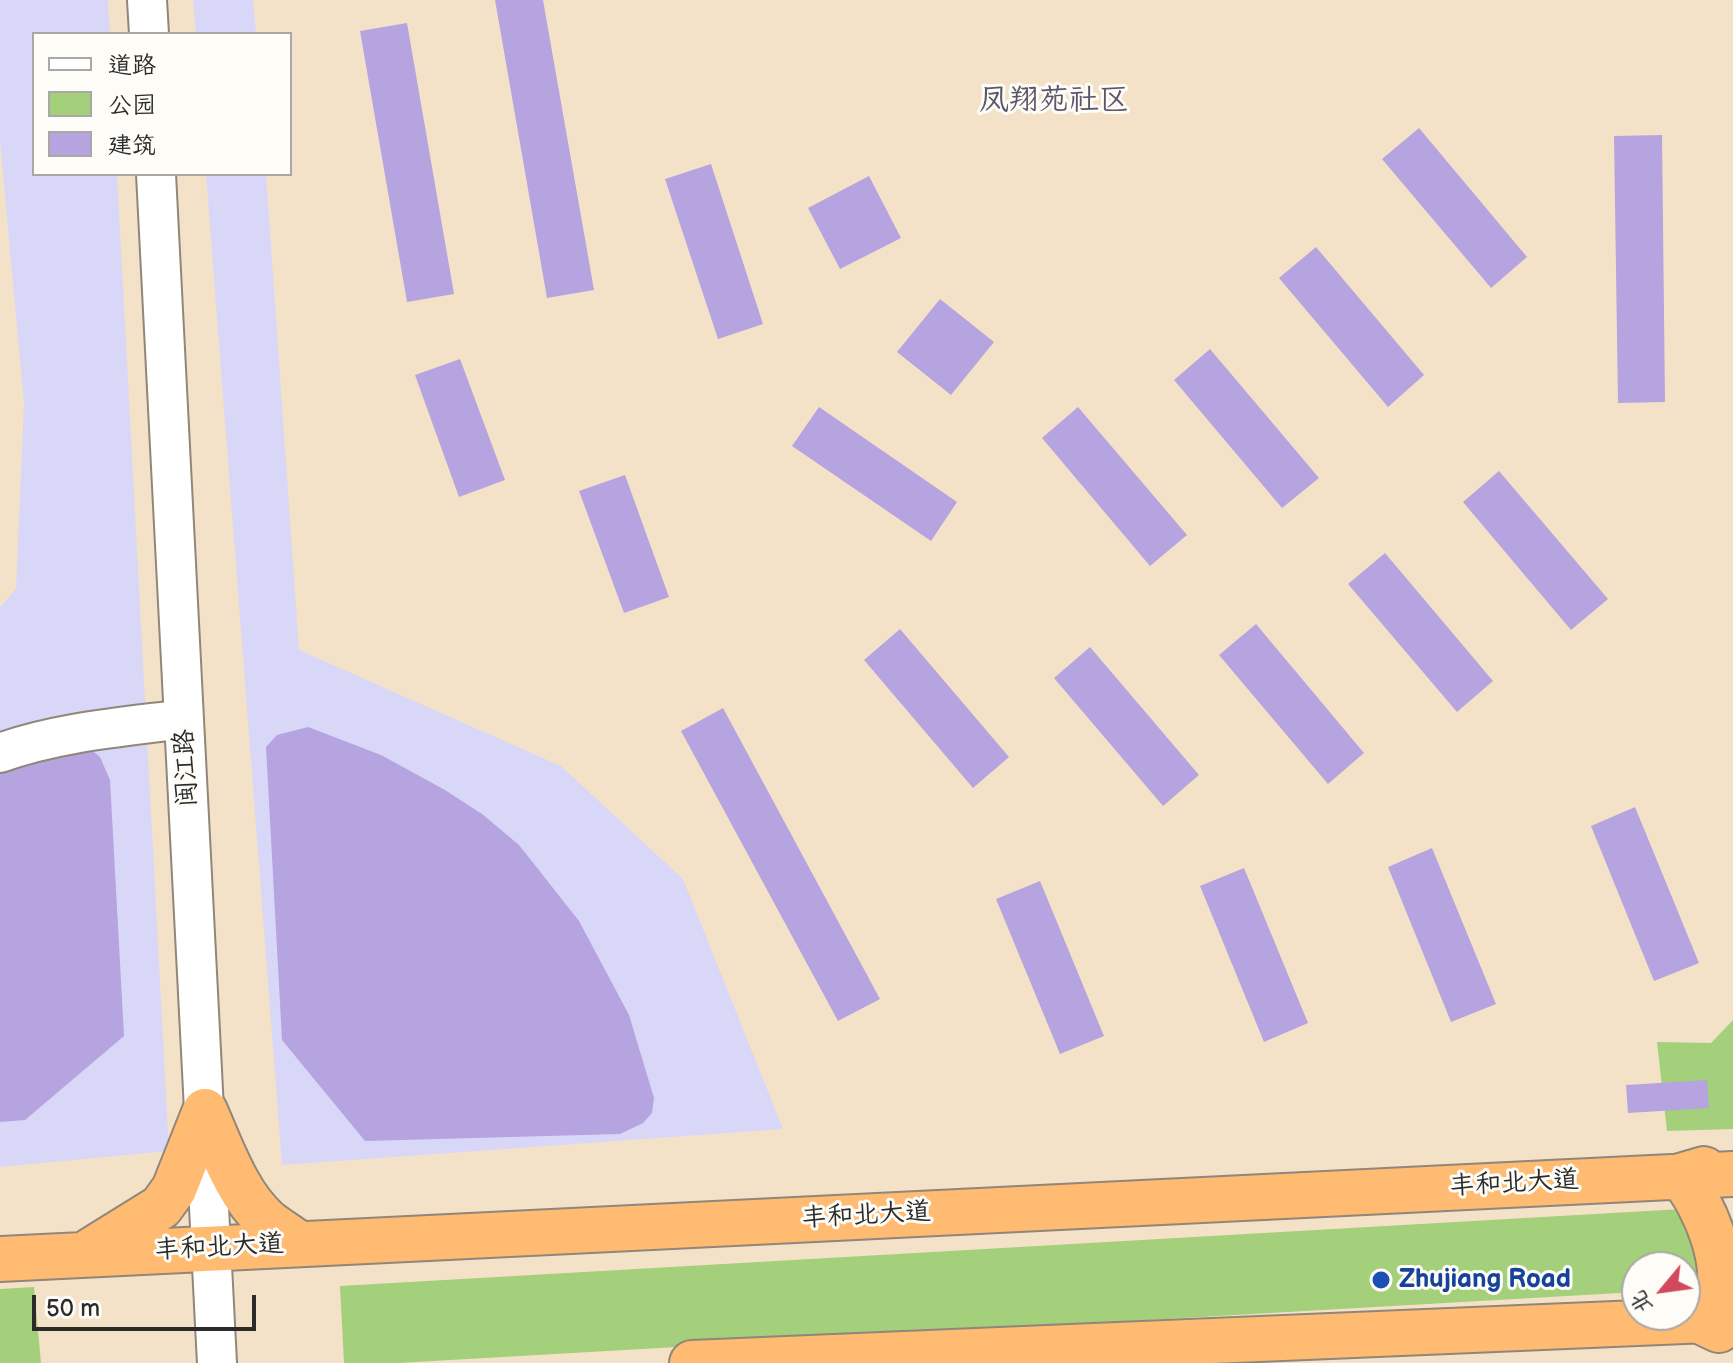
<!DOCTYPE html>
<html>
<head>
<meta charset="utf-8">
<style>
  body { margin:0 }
  #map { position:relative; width:1733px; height:1363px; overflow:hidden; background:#f4e2c8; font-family:"Balsamiq Sans","LXGW WenKai TC",sans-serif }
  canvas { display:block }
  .legend { position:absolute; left:32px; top:32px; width:260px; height:144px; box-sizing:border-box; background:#fdfcf7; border:2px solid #a9a8a5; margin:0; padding:10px 14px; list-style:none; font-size:24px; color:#2b2b2b }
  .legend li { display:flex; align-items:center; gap:16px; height:40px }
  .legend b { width:40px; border:2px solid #a9a8a5 }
  .north { position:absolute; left:1621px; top:1251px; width:80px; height:80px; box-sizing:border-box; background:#fdfcf7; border:2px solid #a9a8a5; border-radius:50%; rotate:241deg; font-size:22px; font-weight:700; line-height:32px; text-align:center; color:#2b2b2b }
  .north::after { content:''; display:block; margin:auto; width:28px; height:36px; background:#d1495b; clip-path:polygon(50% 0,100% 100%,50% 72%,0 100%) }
  .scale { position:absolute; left:32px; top:1295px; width:224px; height:36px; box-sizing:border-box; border:4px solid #2b2b2b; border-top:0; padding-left:10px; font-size:24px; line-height:28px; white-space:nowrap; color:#2b2b2b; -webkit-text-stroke:6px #fdfcf7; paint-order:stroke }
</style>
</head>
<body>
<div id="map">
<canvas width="1733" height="1363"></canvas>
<ul class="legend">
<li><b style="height:10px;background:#fff"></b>道路</li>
<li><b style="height:22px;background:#a4cf7b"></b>公园</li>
<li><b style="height:22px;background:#b5a4df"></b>建筑</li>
</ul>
<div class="north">北</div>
<div class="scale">50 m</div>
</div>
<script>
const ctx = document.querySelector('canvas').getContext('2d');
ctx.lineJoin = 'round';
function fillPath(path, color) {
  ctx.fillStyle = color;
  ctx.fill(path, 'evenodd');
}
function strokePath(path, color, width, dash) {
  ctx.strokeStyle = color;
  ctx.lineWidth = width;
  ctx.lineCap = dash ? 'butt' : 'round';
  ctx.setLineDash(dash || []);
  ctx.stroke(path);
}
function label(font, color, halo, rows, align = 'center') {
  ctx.font = font + ' "Balsamiq Sans","LXGW WenKai TC",sans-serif';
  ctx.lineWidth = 6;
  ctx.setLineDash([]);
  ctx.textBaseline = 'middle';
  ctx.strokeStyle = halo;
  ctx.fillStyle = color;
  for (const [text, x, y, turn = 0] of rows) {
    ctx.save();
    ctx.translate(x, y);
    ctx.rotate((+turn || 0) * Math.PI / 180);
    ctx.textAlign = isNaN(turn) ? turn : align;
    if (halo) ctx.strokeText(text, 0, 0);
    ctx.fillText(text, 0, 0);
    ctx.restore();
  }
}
fillPath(new Path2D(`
  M0 0H108L110 34H34V174H117L169 1151 0 1167V607L16 589 24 404 0 141Z
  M193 0H253L256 34H196Z
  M206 174H266L299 650 561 766 683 879 783 1129 282 1165Z`), '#d8d7f8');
fillPath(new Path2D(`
  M1733 1020V1129L1667 1131 1657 1042 1711 1043Z
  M1682 1209 1704 1279 1695 1289H1685V1267H1637V1292L398 1363H344L340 1286Z
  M34 1287 41 1363H0V1289Z`), '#a4cf7b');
fillPath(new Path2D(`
  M495 0H543L594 290 547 298Z
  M407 23 454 294 407 302 360 31Z
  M1419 128 1527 257 1491 288 1382 159Z
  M1662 135 1665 402 1618 403 1614 136Z
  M711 164 763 324 718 339 665 179Z
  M869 176 901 238 840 269 808 208Z
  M1316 247 1424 375 1388 407 1279 278Z
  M940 299 994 342 951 395 897 352Z
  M1210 349 1319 478 1282 508 1174 380Z
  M460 359 505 480 459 497 415 375Z
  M819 407 957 502 931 541 792 446Z
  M1078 407 1187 535 1150 566 1042 438Z
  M1499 471 1608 599 1571 630 1463 502Z
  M625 475 669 597 624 613 579 491Z
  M1385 553 1493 681 1457 712 1348 584Z
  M1256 624 1364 753 1328 784 1219 655Z
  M900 629 1009 757 973 788 864 660Z
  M1090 647 1199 775 1163 806 1054 678Z
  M723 708 880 999 838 1021 681 731Z
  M308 727 381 755 445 790 482 814 519 845 579 921 629 1015 654 1098 652 1113 643 1123 620 1134 365 1141 282 1040 266 747 277 735Z
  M89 748 100 757 110 780 124 1036 25 1120 0 1122V770Z
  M1635 807 1699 963 1654 981 1591 826Z
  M1432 848 1496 1004 1451 1022 1388 867Z
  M1244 868 1308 1023 1264 1042 1200 886Z
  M1040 881 1104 1036 1060 1054 996 899Z
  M1707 1080 1709 1108 1628 1113 1626 1085Z`), '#b5a4df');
const minor = new Path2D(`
  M147 0 149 34
  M156 174 217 1363
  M0 753C58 732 123 727 184 719`);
const highway = new Path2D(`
  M205 1111C221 1147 237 1195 268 1222 278 1230 289 1236 299 1244
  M1704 1169 1680 1176C1705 1203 1733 1272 1714 1307 1711 1312 1704 1317 1700 1321L1719 1330
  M90 1251 161 1207 174 1189 205 1111
  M0 1259 1733 1174
  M692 1363 1733 1319`);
strokePath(minor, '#90867a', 42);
strokePath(highway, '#90867a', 48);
strokePath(minor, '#fff', 38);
strokePath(highway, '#ffbb71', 44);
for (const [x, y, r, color] of [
  [1381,1280,10,"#1a4fb4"]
]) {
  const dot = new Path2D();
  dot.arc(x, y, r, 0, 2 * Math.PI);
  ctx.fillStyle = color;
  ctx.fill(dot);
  strokePath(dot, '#fdfcf7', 3);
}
label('26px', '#2b2b2b', '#fdfcf7', [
  ["闽江路",187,768,-93],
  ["丰和北大道",1514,1184,-3],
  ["丰和北大道",866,1216,-3],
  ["丰和北大道",219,1248,-3]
]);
label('bold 26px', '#164399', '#fdfcf7', [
  ["Zhujiang Road",1399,1280]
], 'left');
label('30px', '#5b556a', '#fdfcf7', [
  ["凤翔苑社区",1054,101]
]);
</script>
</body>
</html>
